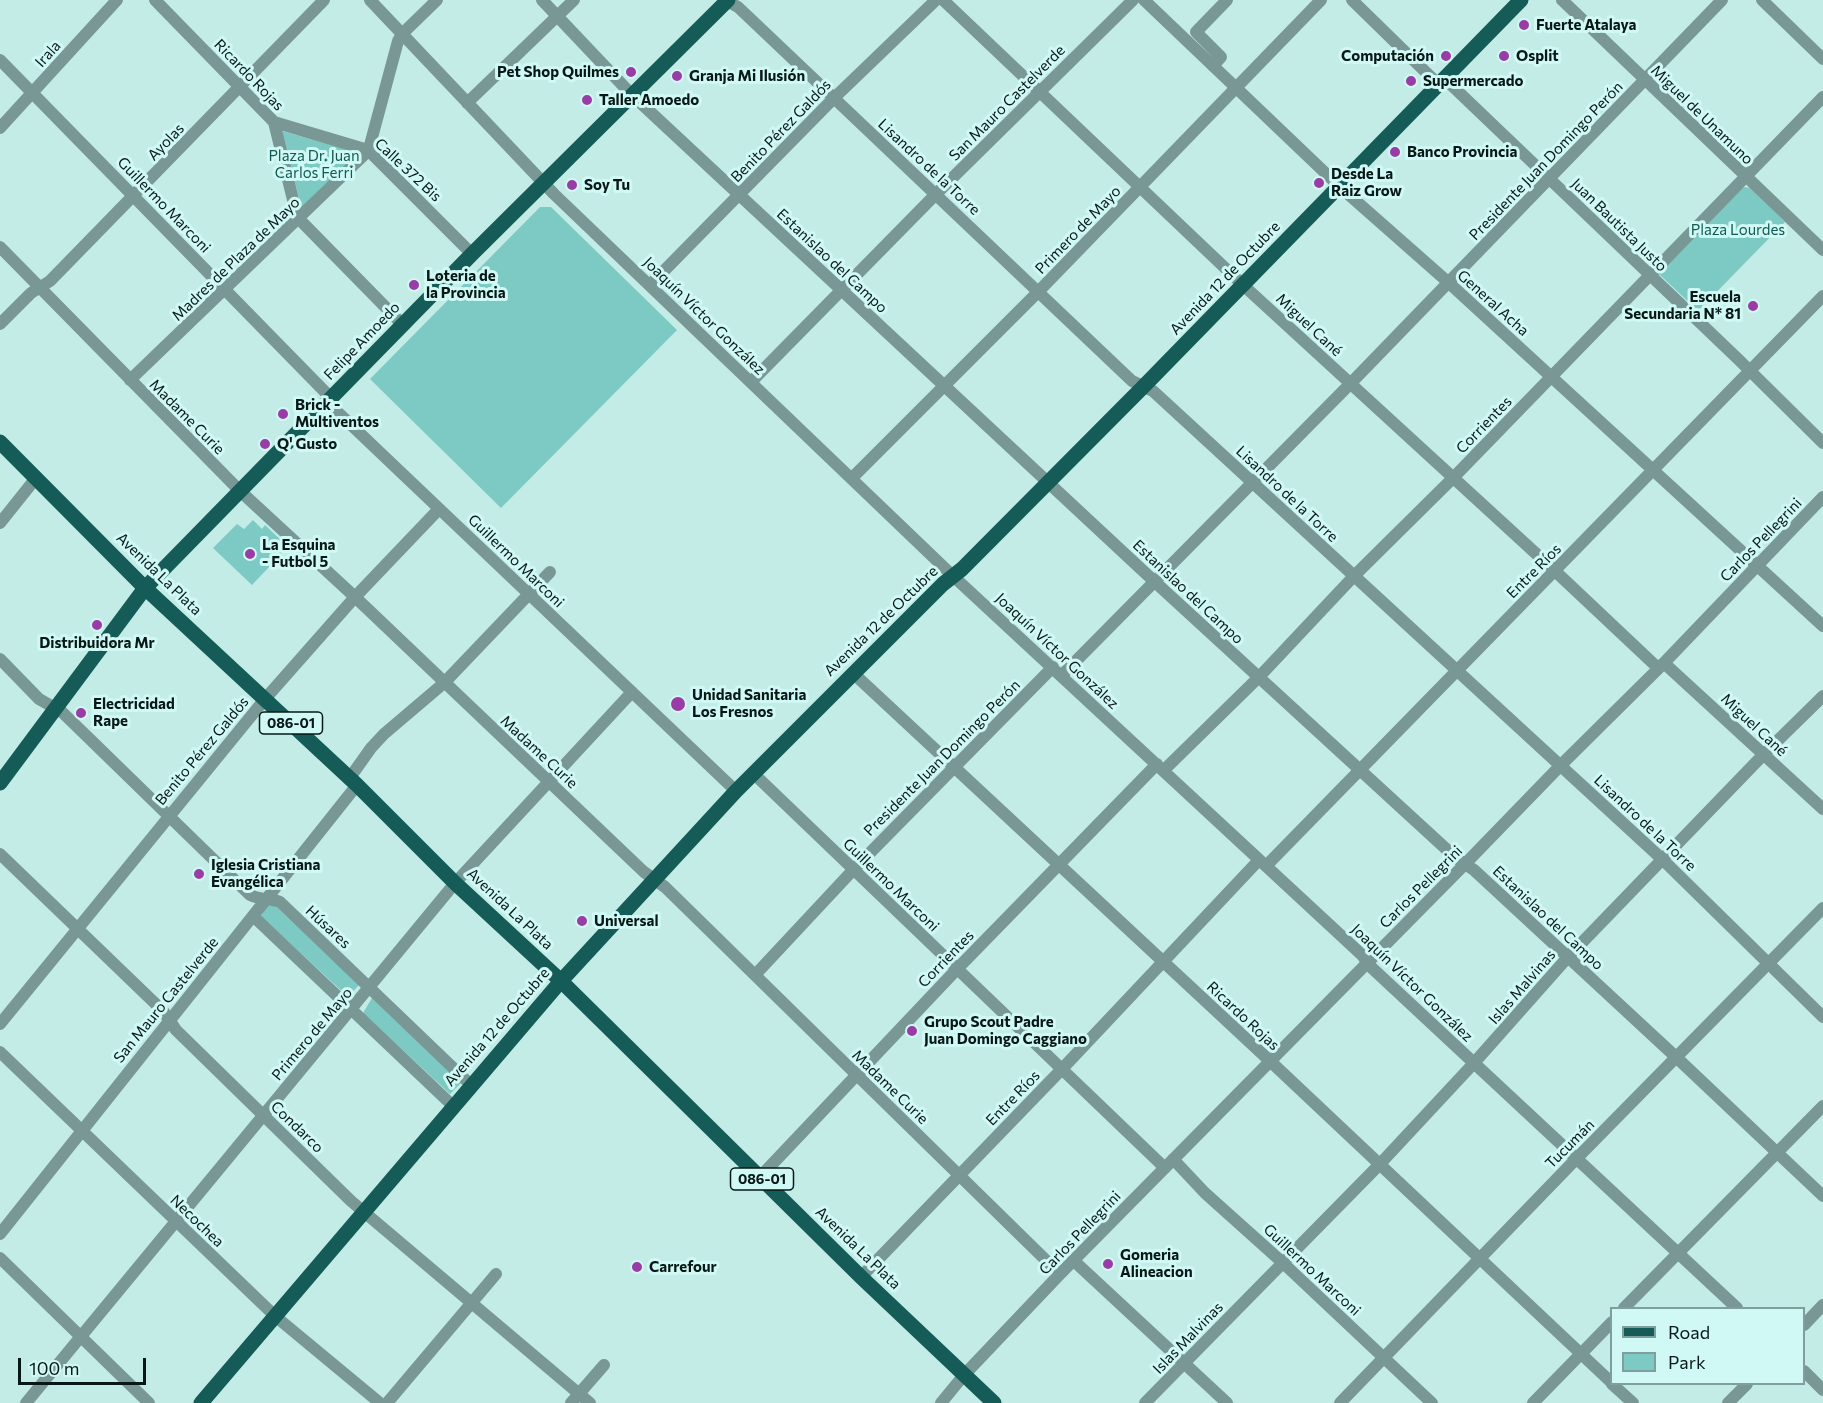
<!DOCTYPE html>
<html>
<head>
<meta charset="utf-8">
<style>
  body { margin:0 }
  #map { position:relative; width:1823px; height:1403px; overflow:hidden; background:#c3ece7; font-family:Commissioner,sans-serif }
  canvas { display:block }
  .legend { position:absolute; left:1610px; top:1307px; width:195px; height:78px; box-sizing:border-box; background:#d0f9f5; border:2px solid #809f9c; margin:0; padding:8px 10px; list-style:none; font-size:18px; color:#081816 }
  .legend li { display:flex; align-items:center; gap:12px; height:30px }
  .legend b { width:30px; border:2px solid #809f9c }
  .scale { position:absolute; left:18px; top:1358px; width:128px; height:27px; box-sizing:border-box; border:3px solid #081816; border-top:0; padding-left:8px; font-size:18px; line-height:21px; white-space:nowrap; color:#081816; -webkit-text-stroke:4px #d0f9f5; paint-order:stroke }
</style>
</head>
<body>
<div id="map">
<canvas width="1823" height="1403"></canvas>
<ul class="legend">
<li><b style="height:8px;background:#155b57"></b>Road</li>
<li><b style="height:16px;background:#7ccac3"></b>Park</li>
</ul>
<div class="scale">100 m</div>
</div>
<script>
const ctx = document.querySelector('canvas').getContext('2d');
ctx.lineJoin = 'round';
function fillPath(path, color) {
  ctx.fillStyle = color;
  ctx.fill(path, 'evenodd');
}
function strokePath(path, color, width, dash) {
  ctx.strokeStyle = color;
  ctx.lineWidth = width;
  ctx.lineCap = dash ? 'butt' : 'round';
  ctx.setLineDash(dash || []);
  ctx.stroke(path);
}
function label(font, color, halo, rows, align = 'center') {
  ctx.font = font + ' Commissioner,sans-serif';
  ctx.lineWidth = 6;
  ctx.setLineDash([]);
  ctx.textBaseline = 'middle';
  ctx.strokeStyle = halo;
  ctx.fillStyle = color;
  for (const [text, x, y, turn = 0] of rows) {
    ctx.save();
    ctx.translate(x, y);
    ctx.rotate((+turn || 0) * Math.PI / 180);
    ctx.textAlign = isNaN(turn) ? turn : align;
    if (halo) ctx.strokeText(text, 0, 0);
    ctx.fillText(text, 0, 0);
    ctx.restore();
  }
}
fillPath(new Path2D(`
  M282 131 360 153 302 210Z
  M1745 187 1750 188 1785 222 1698 311 1658 273 1740 188Z
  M540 207H551L677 330 501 508 370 379Z
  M253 520 262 529 265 525 288 547 252 585 213 548 237 524 244 529Z
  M270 901 359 985 348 997 261 916Z
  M372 998 461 1083 450 1094 363 1013Z`), '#7ccac3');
strokePath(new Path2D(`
  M155 0 274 122 296 212 299 219 403 325
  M370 0 554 194 953 576 1362 955 1372 968 1737 1308
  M542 0 631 94 1155 582 1456 858 1474 870 1677 1058 1823 1196
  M725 0 738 7 1132 381 1153 391 1662 859 1823 1017
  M943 0 1243 285 1555 571 1658 668
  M1144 0 1339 186 1449 283 1823 626
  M1352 0 1439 85
  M1562 0 1823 250
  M1762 0 1823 59
  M0 60 331 398
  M1213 66 1221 57 1196 32 1227 0
  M1445 79 1738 359 1823 443
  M467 103 574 0
  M274 122 368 150 472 254
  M0 128 117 0
  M0 247 239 490 355 597 644 872 665 887 1060 1274
  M650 285 834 98 936 0
  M0 324 31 293 50 281 324 0
  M130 380 365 154 370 145 398 41 402 34 437 0
  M751 382 936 194 1133 0
  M327 402 736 791
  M852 478 1038 292 1321 0
  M0 523 36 478
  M0 659 39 699 62 712 250 895C260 900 270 898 280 902L471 1085
  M1664 663 1823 809
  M853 673 1270 1061 1612 1383
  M1062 675 1350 384 1722 0
  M1164 770 1259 677 1354 576 1453 478 1823 97
  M753 773 1165 1168
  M349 779 371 748 384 734 444 683 550 572
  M0 854 163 1011 176 1030 351 1201 590 1403
  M1266 866 1823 296
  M253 916 453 1106
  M755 975 854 869 1053 667
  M0 1024 265 699 355 597 439 509
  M0 1052 275 1316 380 1403
  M1173 1159 1205 1193 1282 1262 1432 1403
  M760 1177 958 968 1157 764
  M0 1234 357 785
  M0 1258 149 1403
  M1074 1261 1227 1403
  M861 1277 1062 1069 1259 860
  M1624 1308 1823 1106
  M1804 1325 1823 1305
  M1804 1371 1823 1390
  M1612 1384 1633 1403
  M26 1403 455 883 632 692
  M387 1403 496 1274
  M571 1403 604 1365
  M941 1403 964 1375 1060 1274 1466 863 1561 765 1662 665 1823 497
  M1145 1403 1379 1165 1474 1063 1568 957 1764 754 1823 696
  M1340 1403 1577 1158 1823 908
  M1533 1403 1612 1322
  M1728 1403 1747 1384`), '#799895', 12);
strokePath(new Path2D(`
  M0 442 145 588 357 785 455 883 561 981 861 1277 994 1403
  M0 783 145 588 472 254 728 0
  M201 1403 561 981 736 791 943 584 962 569 1144 386 1521 0`), '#155b57', 15);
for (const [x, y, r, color] of [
  [1524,25,6,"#993ca5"],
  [1446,56,6,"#993ca5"],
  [1504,56,6,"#993ca5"],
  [631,72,6,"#993ca5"],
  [677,76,6,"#993ca5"],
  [1411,81,6,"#993ca5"],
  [587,100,6,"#993ca5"],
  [1395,152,6,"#993ca5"],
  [1319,183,6,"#993ca5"],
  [572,185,6,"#993ca5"],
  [414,285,6,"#993ca5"],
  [1753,306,6,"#993ca5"],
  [283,414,6,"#993ca5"],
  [265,444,6,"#993ca5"],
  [250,554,6,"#993ca5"],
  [97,625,6,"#993ca5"],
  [678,704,8,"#993ca5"],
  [81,713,6,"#993ca5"],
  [199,874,6,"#993ca5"],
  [582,921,6,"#993ca5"],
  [912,1031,6,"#993ca5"],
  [1108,1264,6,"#993ca5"],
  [637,1267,6,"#993ca5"]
]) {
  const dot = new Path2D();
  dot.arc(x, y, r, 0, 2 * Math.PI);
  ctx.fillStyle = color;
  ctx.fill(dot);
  strokePath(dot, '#d0f9f5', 2);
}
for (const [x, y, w] of [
  [291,723,63],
  [762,1179,63]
]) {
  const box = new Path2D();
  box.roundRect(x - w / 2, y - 11, w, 22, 4.5);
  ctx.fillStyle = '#d0f9f5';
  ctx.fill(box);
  strokePath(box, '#081816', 1.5);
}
label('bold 14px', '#081816', null, [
  ["086-01",291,723],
  ["086-01",762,1179]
]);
label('bold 15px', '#081816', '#d0f9f5', [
  ["Fuerte Atalaya",1536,25],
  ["Computación",1434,56,"right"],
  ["Osplit",1516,56],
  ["Pet Shop Quilmes",619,72,"right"],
  ["Granja Mi Ilusión",689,76],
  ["Supermercado",1423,81],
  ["Taller Amoedo",599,100],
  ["Banco Provincia",1407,152],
  ["Desde La",1331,174],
  ["Raiz Grow",1331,191],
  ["Soy Tu",584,185],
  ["Loteria de",426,276],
  ["la Provincia",426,293],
  ["Escuela",1741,297,"right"],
  ["Secundaria N* 81",1741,314,"right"],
  ["Brick -",295,405],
  ["Multiventos",295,422],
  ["Q' Gusto",277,444],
  ["La Esquina",262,545],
  ["- Futbol 5",262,562],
  ["Distribuidora Mr",97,643,"center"],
  ["Unidad Sanitaria",692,695],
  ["Los Fresnos",692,712],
  ["Electricidad",93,704],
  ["Rape",93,721],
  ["Iglesia Cristiana",211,865],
  ["Evangélica",211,882],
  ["Universal",594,921],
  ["Grupo Scout Padre",924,1022],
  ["Juan Domingo Caggiano",924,1039],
  ["Gomeria",1120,1255],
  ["Alineacion",1120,1272],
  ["Carrefour",649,1267]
], 'left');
label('15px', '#081816', '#d0f9f5', [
  ["Irala",48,54,-48],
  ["Ricardo Rojas",249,75,46],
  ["San Mauro Castelverde",1007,103,-45],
  ["Miguel de Unamuno",1702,115,44],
  ["Benito Pérez Galdós",781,131,-46],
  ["Ayolas",166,142,-46],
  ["Presidente Juan Domingo Perón",1546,161,-46],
  ["Lisandro de la Torre",929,167,43],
  ["Calle 372 Bis",408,170,43],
  ["Guillermo Marconi",164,205,46],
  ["Juan Bautista Justo",1619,225,44],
  ["Primero de Mayo",1078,230,-46],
  ["Madres de Plaza de Mayo",236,259,-44],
  ["Estanislao del Campo",832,261,43],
  ["Avenida 12 de Octubre",1225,278,-46],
  ["General Acha",1493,303,42],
  ["Joaquín Víctor González",704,316,44],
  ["Miguel Cané",1309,325,43],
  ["Felipe Amoedo",362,341,-46],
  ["Madame Curie",187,417,45],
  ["Corrientes",1484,425,-46],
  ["Lisandro de la Torre",1287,494,43],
  ["Carlos Pellegrini",1761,540,-46],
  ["Guillermo Marconi",516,561,44],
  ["Entre Ríos",1534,571,-45],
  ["Avenida La Plata",159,574,44],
  ["Estanislao del Campo",1188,592,43],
  ["Avenida 12 de Octubre",881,621,-44],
  ["Joaquín Víctor González",1057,651,43],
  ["Miguel Cané",1754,725,43],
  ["Benito Pérez Galdós",202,751,-50],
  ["Madame Curie",539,752,43],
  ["Presidente Juan Domingo Perón",942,758,-45],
  ["Lisandro de la Torre",1645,823,43],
  ["Guillermo Marconi",891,885,44],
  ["Carlos Pellegrini",1421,887,-45],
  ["Avenida La Plata",510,909,43],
  ["Estanislao del Campo",1548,918,43],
  ["Húsares",328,927,43],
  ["Corrientes",946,959,-46],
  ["Joaquín Víctor González",1412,983,44],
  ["Islas Malvinas",1522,987,-49],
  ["San Mauro Castelverde",166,1000,-51],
  ["Ricardo Rojas",1243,1016,43],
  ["Avenida 12 de Octubre",497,1027,-49],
  ["Primero de Mayo",312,1034,-50],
  ["Madame Curie",890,1087,44],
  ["Entre Ríos",1013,1098,-46],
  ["Condarco",297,1127,44],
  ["Tucumán",1570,1144,-45],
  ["Necochea",197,1221,44],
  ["Carlos Pellegrini",1080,1233,-46],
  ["Avenida La Plata",858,1248,44],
  ["Guillermo Marconi",1312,1270,43],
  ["Islas Malvinas",1188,1338,-46]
]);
label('15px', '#135853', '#d0f9f5', [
  ["Plaza Dr. Juan",314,156],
  ["Carlos Ferri",314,173],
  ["Plaza Lourdes",1738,230]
]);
</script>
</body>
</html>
